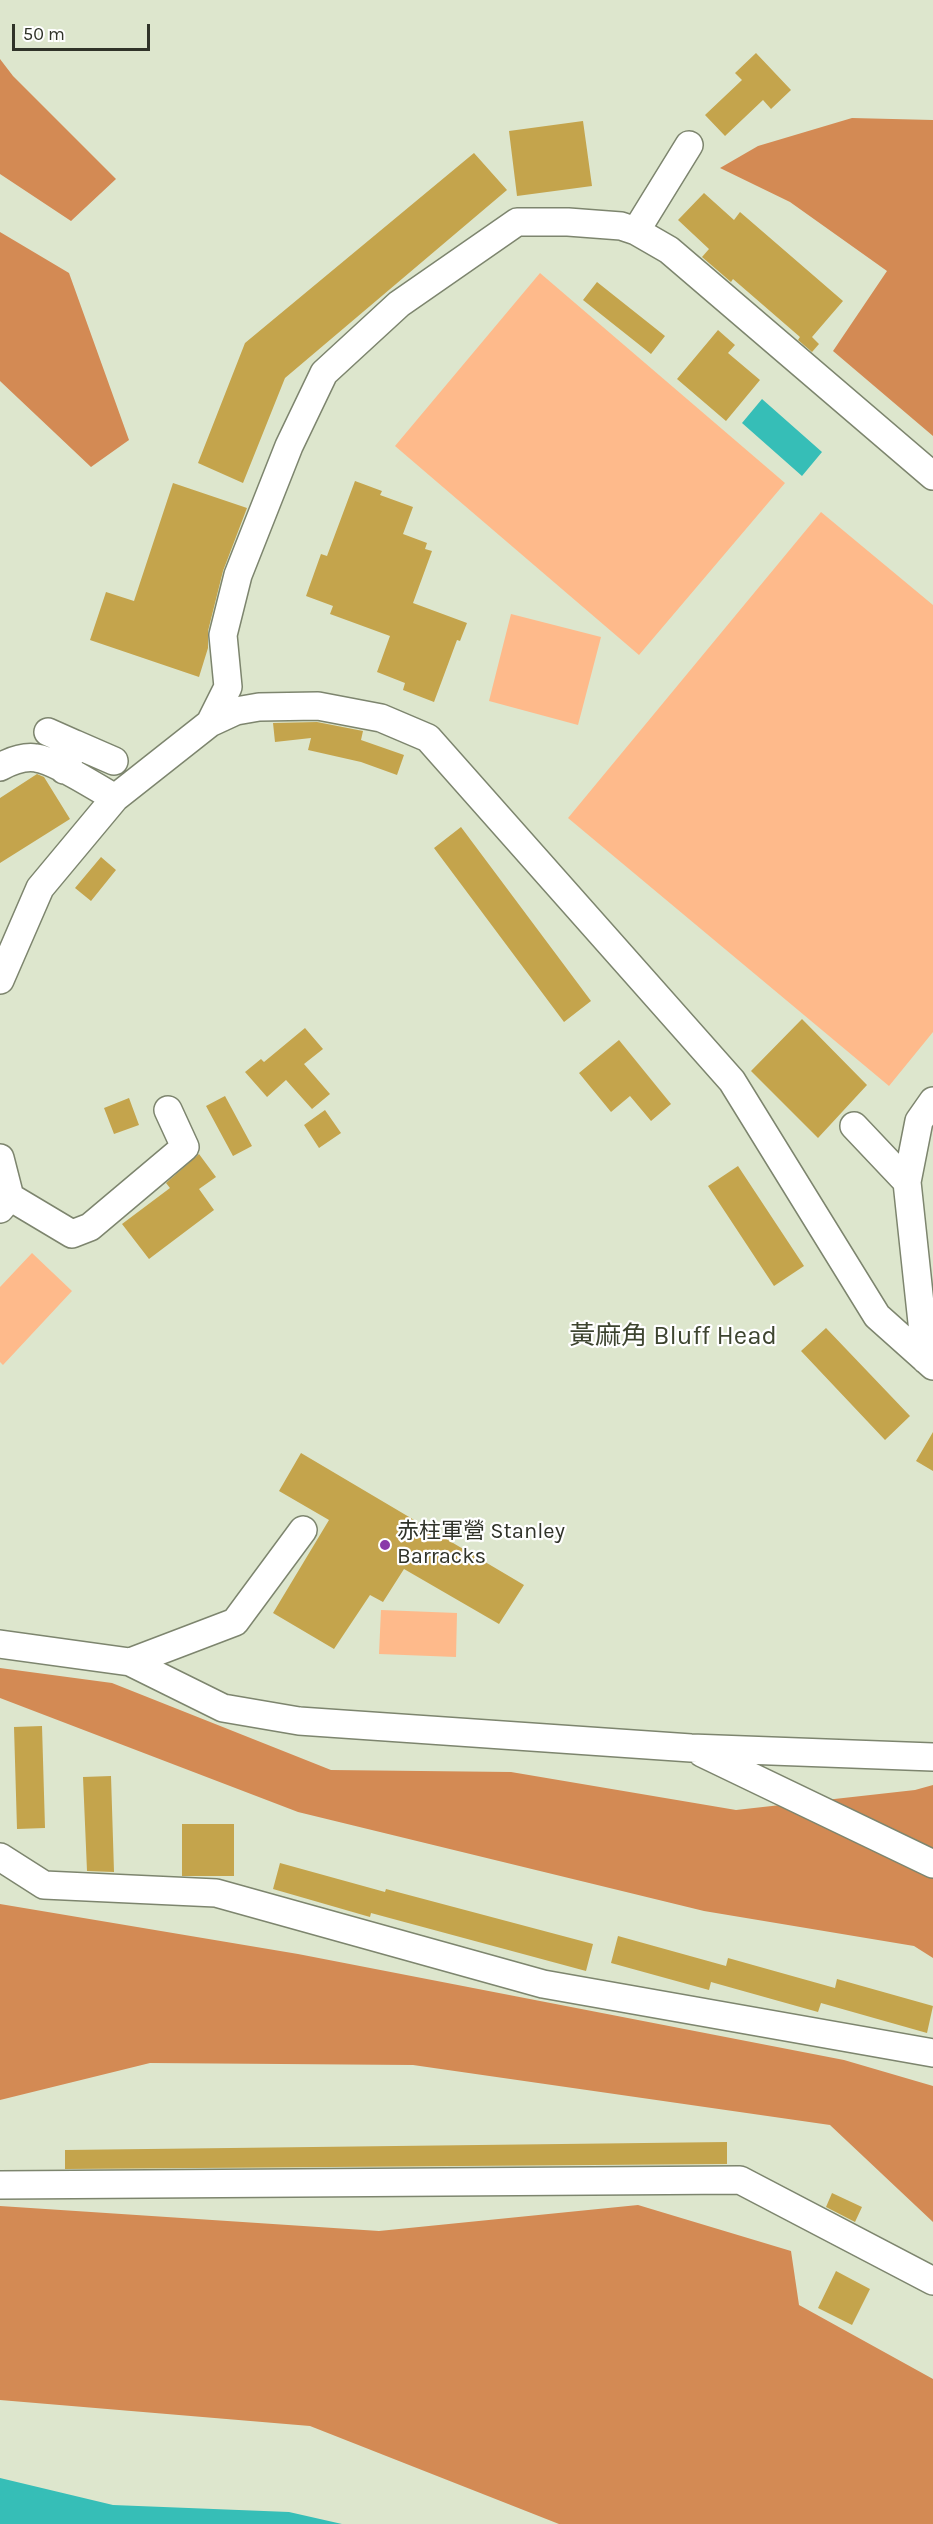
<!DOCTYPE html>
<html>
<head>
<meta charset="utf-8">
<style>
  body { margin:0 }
  #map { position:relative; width:933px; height:2524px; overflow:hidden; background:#dde6cd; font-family:Karla,sans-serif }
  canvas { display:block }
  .scale { position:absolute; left:12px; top:24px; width:138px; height:27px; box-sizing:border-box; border:3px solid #303329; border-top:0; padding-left:8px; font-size:18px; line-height:21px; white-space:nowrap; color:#303329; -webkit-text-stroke:4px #fff; paint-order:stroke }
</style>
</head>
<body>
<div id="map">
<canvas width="933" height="2524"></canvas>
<div class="scale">50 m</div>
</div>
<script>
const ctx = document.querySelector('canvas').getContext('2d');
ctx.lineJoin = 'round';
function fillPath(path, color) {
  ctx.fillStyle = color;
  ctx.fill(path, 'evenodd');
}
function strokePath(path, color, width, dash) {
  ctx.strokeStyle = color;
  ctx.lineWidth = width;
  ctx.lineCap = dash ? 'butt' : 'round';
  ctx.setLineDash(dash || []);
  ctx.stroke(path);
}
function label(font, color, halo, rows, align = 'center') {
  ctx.font = font + ' Karla,"Noto Sans TC",sans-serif';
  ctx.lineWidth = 4.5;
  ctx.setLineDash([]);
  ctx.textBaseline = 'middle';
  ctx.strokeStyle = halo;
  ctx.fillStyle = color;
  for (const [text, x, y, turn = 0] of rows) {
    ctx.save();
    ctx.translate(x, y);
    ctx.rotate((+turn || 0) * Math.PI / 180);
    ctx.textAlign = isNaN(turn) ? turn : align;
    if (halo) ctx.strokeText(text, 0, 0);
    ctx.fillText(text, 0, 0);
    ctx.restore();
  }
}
fillPath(new Path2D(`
  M540 273 785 483 639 655 395 446Z
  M821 512 933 605V1032L889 1086 568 818Z
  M511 614 601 637 578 725 489 701Z
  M32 1253 72 1291 3 1365 0 1362V1287Z
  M381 1610 457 1613 456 1657 379 1654Z`), '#feba8b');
fillPath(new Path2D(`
  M0 59 13 76 116 179 71 221 0 174Z
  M852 118 933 120V436L833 351 887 271 790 202 720 168 758 146Z
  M0 232 69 273 129 440 91 467 0 381Z
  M0 1668 112 1683 331 1770 511 1772 736 1810 915 1790 933 1785V1958L914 1946 704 1911 298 1812 0 1698Z
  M0 1904 298 1954 844 2060 933 2086V2222L830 2125 413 2065 150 2063 0 2100Z
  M638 2205 791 2251 799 2305 933 2379V2524H559L310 2426 0 2400V2206L379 2231Z`), '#d38a54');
fillPath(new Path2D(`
  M762 399 822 452 802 476 742 423Z
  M0 2478 113 2505 289 2512 342 2524H0Z`), '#36beb7');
fillPath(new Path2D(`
  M756 53 791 90 771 109 763 100 725 136 705 115 742 80 735 73Z
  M583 121 592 186 517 196 509 131Z
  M474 153 507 190 285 378 243 483 198 463 245 343Z
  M704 193 734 220 740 212 843 301 812 337 819 344 812 352 798 340 800 337 733 279 731 282 702 257 709 249 678 220Z
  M597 282 665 336 651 354 583 300Z
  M718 330 735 345 728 353 760 380 726 421 677 379Z
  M355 481 382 491 380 495 413 507 403 534 427 543 425 549 432 551 413 603 467 623 460 641 457 640 434 702 403 690 405 683 377 672 390 636 330 614 333 606 306 596 321 554 327 556Z
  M173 483 247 508 223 571 208 631V648L199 677 90 640 106 592 134 601Z
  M317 722 363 731 361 740 404 755 397 775 361 762 308 750 311 738 275 742 273 723Z
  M37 774 44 777 70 819 0 863V798Z
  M461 827 591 1001 564 1022 434 848Z
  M101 857 116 870 91 901 75 888Z
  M802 1019 867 1085 818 1138 751 1071Z
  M305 1028 323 1049 304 1064 330 1094 312 1109 286 1080 267 1097 245 1072 261 1059 264 1062Z
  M619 1040 671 1104 651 1121 630 1096 611 1112 579 1073Z
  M225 1096 252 1146 233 1156 206 1106Z
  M129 1098 139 1125 114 1134 104 1108Z
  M325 1110 341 1133 319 1148 304 1125Z
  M199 1154 216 1177 199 1189 214 1210 149 1259 122 1224 170 1188 166 1183Z
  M738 1166 804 1266 774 1286 708 1186Z
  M826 1328 910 1416 885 1440 801 1351Z
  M933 1432V1471L916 1461Z
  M301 1453 524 1585 499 1624 404 1569 383 1602 370 1595 334 1649 273 1613 329 1520 279 1491Z
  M42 1726 45 1828 17 1829 14 1727Z
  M111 1776 114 1872 87 1871 83 1777Z
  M182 1824H234V1876H182Z
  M280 1863 385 1892 386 1889 593 1944 586 1971 371 1913 370 1917 273 1889Z
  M618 1936 726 1966 728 1958 835 1988 837 1979 933 2006 927 2033 821 2003 818 2012 711 1982 709 1990 611 1963Z
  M727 2142V2164L65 2169V2150Z
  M832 2193 862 2207 855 2222 826 2207Z
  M836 2271 870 2289 852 2325 818 2308Z`), '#c4a44c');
const minor = new Path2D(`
  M636 231 689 145
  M210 723 228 687 223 635 238 575 289 446 324 373 399 304 517 222H568L621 226 636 231 669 250 933 476
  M48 732 75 744 64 770
  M75 744 114 761
  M0 767C11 761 23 756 36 758 55 760 97 788 115 798
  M0 980 40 888 115 798 210 723 236 711 259 707 318 706 381 718 428 738 732 1081 877 1316 933 1366
  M854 1126 907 1182
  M0 1158 10 1197 0 1209
  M10 1197 72 1234 90 1227 185 1147 168 1110
  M926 1360 907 1182 919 1121 933 1101
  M0 1644 130 1662 223 1708 299 1721 691 1748 933 1757
  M130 1662 235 1622 303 1530
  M702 1753 933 1864
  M0 1857 44 1885 216 1893 543 1984 933 2053
  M0 2185 740 2180 933 2281`);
strokePath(minor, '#7d856e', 30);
strokePath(minor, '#fff', 27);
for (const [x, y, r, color] of [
  [385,1545,6,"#8a3aa9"]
]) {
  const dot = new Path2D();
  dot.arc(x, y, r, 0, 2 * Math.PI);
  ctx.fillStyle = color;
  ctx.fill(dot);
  strokePath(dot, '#fff', 2);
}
label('22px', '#303329', '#fff', [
  ["赤柱軍營 Stanley",397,1532],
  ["Barracks",397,1557]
], 'left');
label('26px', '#3d442f', '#fff', [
  ["黃麻角 Bluff Head",673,1337]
]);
</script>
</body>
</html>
